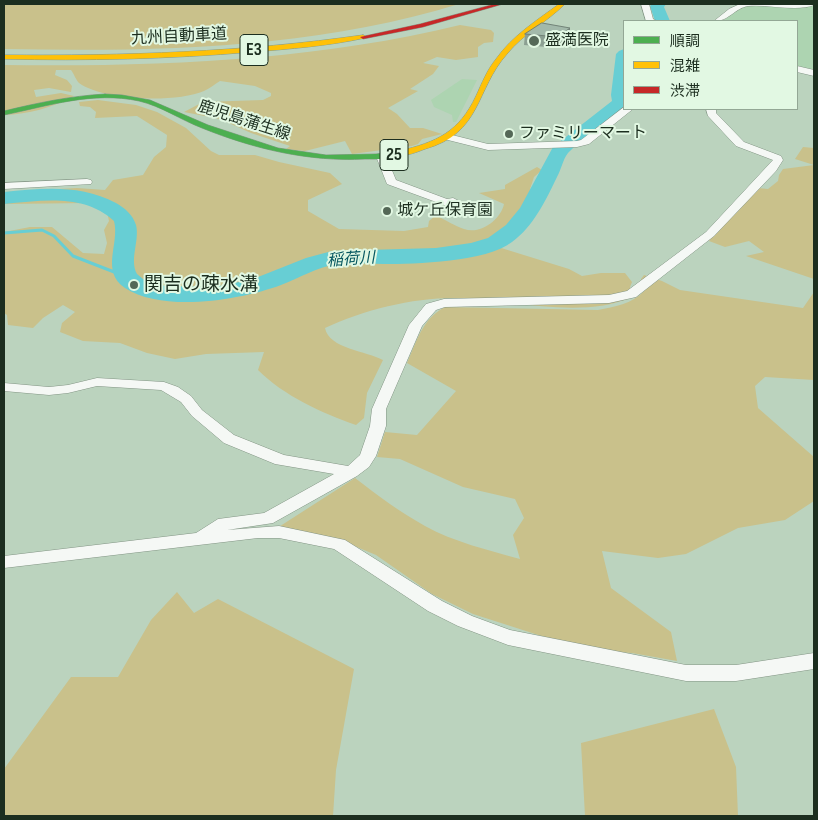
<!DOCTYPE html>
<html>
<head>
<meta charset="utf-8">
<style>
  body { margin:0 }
  #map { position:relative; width:818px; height:820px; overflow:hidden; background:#bbd3be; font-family:"Sofia Sans Condensed","Noto Sans JP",sans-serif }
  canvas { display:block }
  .frame { position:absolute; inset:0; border:5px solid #1c2e1f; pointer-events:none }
  .legend { position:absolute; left:623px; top:20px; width:175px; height:90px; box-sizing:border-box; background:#e2f8e3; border:1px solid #93a795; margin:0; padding:6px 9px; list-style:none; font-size:15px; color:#1c2e1f }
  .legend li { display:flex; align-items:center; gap:10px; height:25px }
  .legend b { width:25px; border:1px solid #93a795 }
</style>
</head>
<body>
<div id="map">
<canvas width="818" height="820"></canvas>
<div class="frame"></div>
<ul class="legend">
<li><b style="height:6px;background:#4caf50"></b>順調</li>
<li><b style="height:6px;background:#ffc107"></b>混雑</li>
<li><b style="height:6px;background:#c62828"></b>渋滞</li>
</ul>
</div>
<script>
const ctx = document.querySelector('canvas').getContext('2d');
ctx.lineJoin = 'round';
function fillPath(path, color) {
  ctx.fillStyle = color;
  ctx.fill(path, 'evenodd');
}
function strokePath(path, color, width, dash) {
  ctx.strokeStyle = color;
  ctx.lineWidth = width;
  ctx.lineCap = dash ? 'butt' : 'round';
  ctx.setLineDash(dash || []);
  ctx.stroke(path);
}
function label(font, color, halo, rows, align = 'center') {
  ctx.font = font + ' "Sofia Sans Condensed","Noto Sans JP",sans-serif';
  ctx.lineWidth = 4;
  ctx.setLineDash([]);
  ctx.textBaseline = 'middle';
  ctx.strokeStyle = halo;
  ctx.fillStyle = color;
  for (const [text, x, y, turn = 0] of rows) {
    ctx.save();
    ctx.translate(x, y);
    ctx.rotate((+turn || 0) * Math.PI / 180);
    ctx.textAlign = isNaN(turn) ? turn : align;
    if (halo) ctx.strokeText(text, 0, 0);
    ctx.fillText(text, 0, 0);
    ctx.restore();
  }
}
fillPath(new Path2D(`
  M814 4V69H812L797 66V21H723L744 6 793 7Z
  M462 79 477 80 456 122H453L452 115 434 107 431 100Z`), '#add4b1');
fillPath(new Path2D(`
  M4 4H459C312 49 156 52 4 49Z
  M460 25 491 30 494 33 493 42 484 43 478 47V57L456 60 437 57 423 63 439 66 433 74 410 89 418 91 388 108 397 114 410 128H423L442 134 422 139 418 144 412 146 352 154 345 141 305 151 286 149 290 146 251 133 220 119 184 112 203 102 263 100 271 96V93L255 86 220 81C215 84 209 89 204 91 176 103 104 101 79 83 76 80 74 74 71 70H56L55 75 67 80 72 86 71 92 49 88 34 90 36 97 61 93 74 96C51 108 29 114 4 115V65C156 67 312 61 460 25Z
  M98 100 136 105 157 112 186 128 211 151 219 155H255L279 162 330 173 342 184 308 200V211L339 229 404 231 428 227 429 221 436 215C445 220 455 226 464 229 481 235 501 219 504 204L479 193 505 189V185L537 167 542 170 534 177 530 189 539 206C527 223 516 237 498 247L569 269 582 276 601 273H625L632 282 630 287 632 297C581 320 509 299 454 298 411 298 364 310 325 328 329 349 367 351 383 360L367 393 364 418 356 425C322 413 284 396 258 370L264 352 206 354 175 359 147 353 120 343 83 341 60 332 62 323 75 312 63 305 43 318 33 328 8 325 7 315 4 313V232L30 227H52L83 253 104 254 107 243 104 230 109 221 107 212 90 203 4 204V192L77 188 105 190 113 180 143 175 154 157 166 147 167 135 137 116 95 118 96 112 90 107 80 106 79 102Z
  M803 147 814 148V279L746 256 764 252 749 241 725 247 709 241 748 187 768 189 778 181 779 175 783 169 814 165 795 159Z
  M644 275 662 281 680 290 803 308 814 292V380L765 377 755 386 758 408 814 457V501L785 520 738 528 686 554 658 558 602 551 611 588 671 632 677 661 632 653 585 650 473 614 432 594 376 555 340 540 274 530 355 478C377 495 400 512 425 526 454 542 488 550 520 559L513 535 524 518 515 499 463 487 400 459 377 457 385 432 417 435 456 391 407 363C417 341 422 319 445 307L598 310C614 307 632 304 644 291L641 279Z
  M177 592 194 613 218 599 354 669 336 770 333 816H4V769L71 677H118L151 620Z
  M714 709 736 767 738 816H585L581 743Z`), '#c9c18b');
strokePath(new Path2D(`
  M616 106H624`), '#67ced4', 2.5);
strokePath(new Path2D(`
  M4 233 42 230 54 236 73 256 127 277`), '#67ced4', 3);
fillPath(new Path2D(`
  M652 4H666L664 7 670 21H655L650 6Z
  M624 49V108C607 122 583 137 568 153 563 159 561 170 557 177 546 200 533 227 512 242 486 262 416 264 383 264 368 264 352 262 337 264 318 267 299 278 281 285 241 300 163 313 125 288 100 271 120 244 114 221 83 193 42 201 4 204V192C42 188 81 184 116 203 125 208 133 215 136 225 140 241 129 259 137 274L143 279 165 286 215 287 253 279 306 258 332 251 436 248 471 243 488 238 506 225 520 208 553 147 612 101 611 95 616 54 619 51Z`), '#67ced4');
const street = new Path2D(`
  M641 4H649L653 19 657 21H646Z
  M740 4H814V5C797 12 768 4 748 6 735 8 728 22 714 21L729 9Z
  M797 66 814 70V76L797 72Z
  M624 107 633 109 589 144 577 147 488 150 444 139 443 137 448 134 488 144 577 141 581 140Z
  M706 109H716V113L744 142 781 156 783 160 776 171 714 236 636 297 609 303 445 307 436 310 422 326 386 409V426L376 456 369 467 357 476 273 523 227 530 279 526 345 540 442 601 472 616 510 630 686 665H736L814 653V669L736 681H686L508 645 458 626 428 611 334 549 279 538H258L4 568V556L196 533 218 519 264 513 334 474 275 464 224 443 192 416 181 402 161 390 97 386 68 393 49 395 4 391V383L49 387 68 385 97 378 164 382 178 387 191 396 202 410 234 435 284 455 348 466 360 455 370 426 372 409 409 325 426 304 444 299 609 295 627 291 706 232 773 160 736 146 708 116Z
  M381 153 386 156 396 180 447 199 453 198 459 201 447 206 387 184 376 156Z
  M87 179 91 180 92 182 91 184 4 189V183Z`);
const fast = new Path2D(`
  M105 94 122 95 150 100 208 125 278 148 326 155 376 154 402 151 406 153C397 160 377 159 365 159 309 162 254 149 202 128 181 120 161 106 139 101 93 91 48 106 4 115V111C37 103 70 96 105 94Z`);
const slow = new Path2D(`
  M559 4H565C547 22 523 34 507 54 475 90 482 133 425 149 417 152 408 156 399 155V151C437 142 459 132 476 96 482 83 487 70 496 59 512 36 536 21 559 4Z
  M363 35 365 36V38C328 46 289 49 252 52 169 59 86 61 4 59V55C124 56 244 52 363 35Z`);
const jam = new Path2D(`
  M495 4H503L423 27 363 39 360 37 420 24Z`);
strokePath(street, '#829484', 1);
strokePath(fast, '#889d8b', 1);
strokePath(slow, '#889d8b', 1);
strokePath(jam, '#889d8b', 1);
fillPath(street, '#f5f8f5');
fillPath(fast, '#4caf50');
fillPath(slow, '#ffc107');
fillPath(jam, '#c62828');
fillPath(new Path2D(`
  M570 28 569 38 558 48 524 45 525 34Z`), '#8b9f92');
fillPath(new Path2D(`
  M570 28 569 38 558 48V37Z`), '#718277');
const building = new Path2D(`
  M542 23 570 28 558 37 525 34Z`);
fillPath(building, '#a2b9aa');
strokePath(building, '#718277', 1);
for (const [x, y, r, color] of [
  [534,41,6,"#546857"],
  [509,134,5,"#546857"],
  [387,211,5,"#546857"],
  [134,285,5,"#546857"]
]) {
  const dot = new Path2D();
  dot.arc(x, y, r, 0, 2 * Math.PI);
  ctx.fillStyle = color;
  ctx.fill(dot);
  strokePath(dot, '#e2f8e3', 2);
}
label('16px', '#1c2e1f', '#e2f8e3', [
  ["九州自動車道",179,37,-3],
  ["鹿児島蒲生線",244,121,18]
]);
label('16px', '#1c2e1f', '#e2f8e3', [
  ["盛満医院",545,41],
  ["ファミリーマート",519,134],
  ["城ケ丘保育園",397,211]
], 'left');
label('italic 16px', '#075861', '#e2f8e3', [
  ["稲荷川",351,260,-4]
]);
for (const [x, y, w] of [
  [254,50,28],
  [394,155,28]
]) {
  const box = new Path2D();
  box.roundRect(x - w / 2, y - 15.5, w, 31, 4);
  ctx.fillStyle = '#e2f8e3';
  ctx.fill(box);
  strokePath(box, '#1c2e1f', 1);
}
label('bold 18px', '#1c2e1f', null, [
  ["E3",254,50],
  ["25",394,155]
]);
label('19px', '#1c2e1f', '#e2f8e3', [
  ["関吉の疎水溝",144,285]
], 'left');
</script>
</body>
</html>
